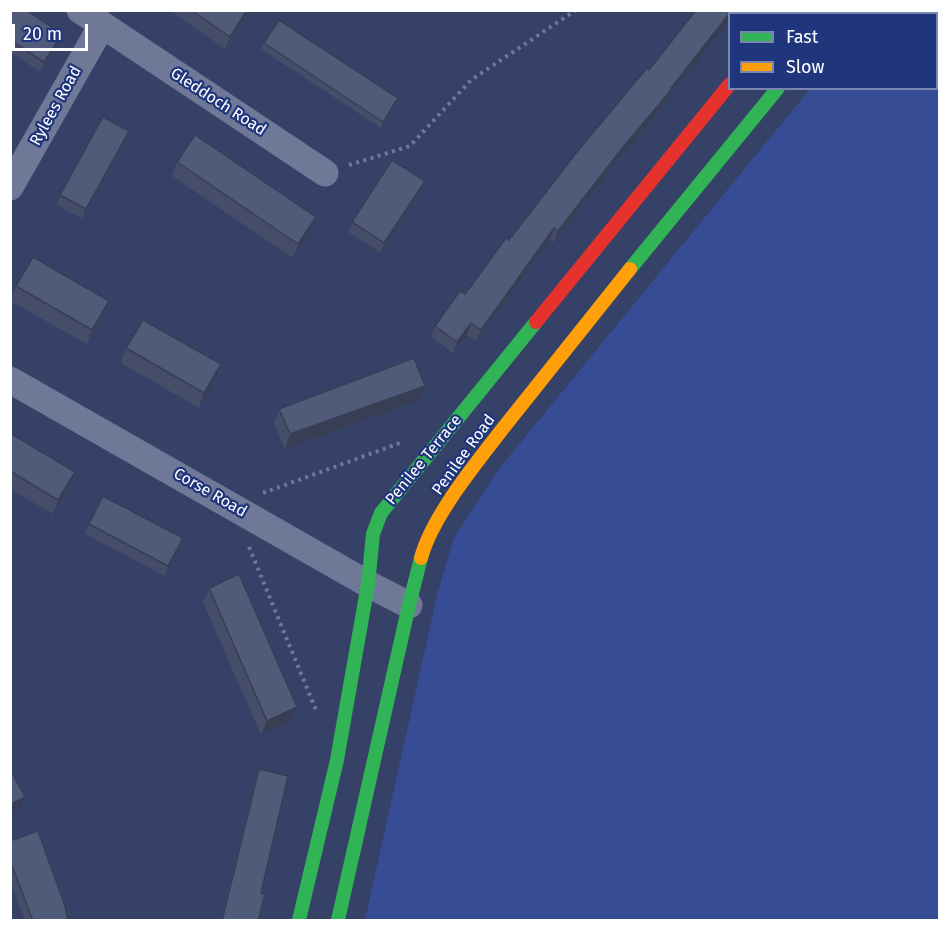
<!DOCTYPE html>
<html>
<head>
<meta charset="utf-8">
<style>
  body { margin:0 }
  #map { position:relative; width:950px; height:931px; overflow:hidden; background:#354167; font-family:"Fira Sans",sans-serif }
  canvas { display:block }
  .frame { position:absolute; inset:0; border:12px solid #fff; pointer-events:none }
  .legend { position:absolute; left:728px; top:12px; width:210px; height:78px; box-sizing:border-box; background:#20367c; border:2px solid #7986b0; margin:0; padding:8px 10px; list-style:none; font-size:18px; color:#fff }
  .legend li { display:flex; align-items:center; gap:12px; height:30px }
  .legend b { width:30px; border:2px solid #7986b0 }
  .scale { position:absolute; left:12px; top:24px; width:76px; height:27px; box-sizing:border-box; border:3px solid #fff; border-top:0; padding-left:8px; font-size:18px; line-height:21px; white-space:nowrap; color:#fff; -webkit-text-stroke:4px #20367c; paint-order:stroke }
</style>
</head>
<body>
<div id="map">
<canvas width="950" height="931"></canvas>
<div class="frame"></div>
<ul class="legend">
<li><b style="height:8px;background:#30b455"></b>Fast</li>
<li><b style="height:8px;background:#ff9f0a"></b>Slow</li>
</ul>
<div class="scale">20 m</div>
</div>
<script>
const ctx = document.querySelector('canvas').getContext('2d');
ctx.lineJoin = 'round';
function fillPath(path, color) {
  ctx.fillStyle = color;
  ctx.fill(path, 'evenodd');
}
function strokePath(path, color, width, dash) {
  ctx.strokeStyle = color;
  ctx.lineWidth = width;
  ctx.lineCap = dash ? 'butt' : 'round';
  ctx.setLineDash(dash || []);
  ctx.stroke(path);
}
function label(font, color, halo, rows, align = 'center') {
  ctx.font = font + ' "Fira Sans",sans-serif';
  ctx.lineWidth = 4.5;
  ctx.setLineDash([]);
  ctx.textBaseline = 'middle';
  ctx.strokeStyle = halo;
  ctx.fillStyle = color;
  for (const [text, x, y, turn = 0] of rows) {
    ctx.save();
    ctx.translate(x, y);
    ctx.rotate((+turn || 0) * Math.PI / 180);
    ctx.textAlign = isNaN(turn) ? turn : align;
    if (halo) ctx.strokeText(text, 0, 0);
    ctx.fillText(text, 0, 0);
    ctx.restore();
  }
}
fillPath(new Path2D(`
  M874 11H939V920H365L438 591 454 538 499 469 810 89 936 88V14L872 13Z`), '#364d95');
strokePath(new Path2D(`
  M936 73 940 77
  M349 165 410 146 471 80 576 10
  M263 493 400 443
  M249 547 316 710`), '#6f7896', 4, [3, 4.5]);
strokePath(new Path2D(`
  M80 10 325 173
  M813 10 821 14
  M786 14 789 10
  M10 187 102 25
  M10 380 368 584 409 605`), '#6f7896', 27);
strokePath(new Path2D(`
  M630 269 778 88
  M299 920 337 760 368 584 373 534 381 513 536 322
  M338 920 409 605 421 558`), '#30b455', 14);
strokePath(new Path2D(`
  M841 14 843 10
  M421 558C432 516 477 462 504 427 546 374 588 321 630 269`), '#ff9f0a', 14);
strokePath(new Path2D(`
  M536 322 730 84`), '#e5322d', 14);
fillPath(new Path2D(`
  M10 10 58 44 40 72 10 52Z
  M169 10H248L245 19 225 49Z
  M696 10H738L735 14H729L670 96 668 101 619 159 554 242 550 240 476 341 467 335 453 353 431 337 435 326 465 294 649 70Z
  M264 43 398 98 396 104 381 128 261 49Z
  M126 141 82 219 57 205 60 195Z
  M177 162 316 217 311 231 293 258 172 176Z
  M421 191 381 253 348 232 352 222Z
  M16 286 109 301 103 315 87 344 10 301Z
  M126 348 221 364 216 379 199 408 121 363Z
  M425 386 419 400 285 449 274 423 279 409Z
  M10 433 75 472 70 486 53 514 10 489Z
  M89 524 180 548 165 576 85 534Z
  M209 588 292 722 261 735 203 602Z
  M259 769 258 921H221L255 781Z
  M10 841 68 921H25L10 880Z`), '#454d68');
fillPath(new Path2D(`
  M247 10H248L245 19 225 49 230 37Z
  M733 10H738L735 14H730Z
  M729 15V21L670 96 668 101 619 159 554 242 558 231 623 147Z
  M62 34 58 44 40 72 44 62Z
  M398 98 396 104 381 128 383 122Z
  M129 131 126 141 82 219 86 209Z
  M425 181 421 191 381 253 384 243Z
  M316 217 311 231 293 258 298 244Z
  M554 228 550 240 476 341 481 330Z
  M109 301 103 315 87 344 92 330Z
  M471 323 467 335 453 353 457 342Z
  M221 364 216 379 199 408 204 393Z
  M425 386 419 400 285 449 290 434Z
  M75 472 70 486 53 514 58 500Z
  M183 538 180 548 165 576 168 566Z
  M297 707 292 722 261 735 267 721Z
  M25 797 21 807 10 813V805Z`), '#383f55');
const building = new Path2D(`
  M10 10H26L62 34 44 62 10 40Z
  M191 10H247L230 37Z
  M696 10H733L729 14 671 88 672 89 623 147 558 231 554 228 481 330 471 323 457 342 435 326 460 291 465 294 506 238 509 240 577 152 647 68 649 70Z
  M279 20 398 98 383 122 264 43Z
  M103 117 129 131 86 209 60 195Z
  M195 135 316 217 298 244 177 162Z
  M392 160 425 181 384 243 352 222Z
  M33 257 109 301 92 330 16 286Z
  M143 320 221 364 204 393 126 348Z
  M414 358 425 386 290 434 279 409Z
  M10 433 75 472 58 500 10 471Z
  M103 496 183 538 168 566 89 524Z
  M239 574 297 707 267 721 209 588Z
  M10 769 25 797 10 805Z
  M259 769 288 776 261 893 265 894 258 921H222Z
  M38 831 65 906 68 921H33L10 860V841Z`);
fillPath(building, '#505a79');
strokePath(building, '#383f55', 1.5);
label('16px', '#fff', '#20367c', [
  ["Gleddoch Road",218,102,33],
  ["Rylees Road",56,106,-61],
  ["Penilee Road",464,455,-54],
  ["Penilee Terrace",424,460,-51],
  ["Corse Road",210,493,30]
]);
</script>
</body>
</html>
